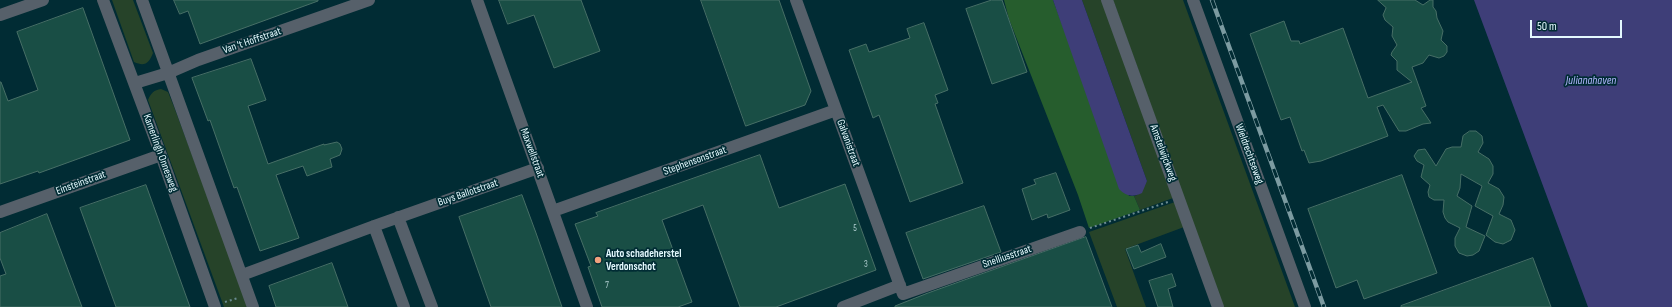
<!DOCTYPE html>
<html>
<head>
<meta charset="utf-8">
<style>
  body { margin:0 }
  #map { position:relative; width:1672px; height:307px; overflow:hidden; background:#012c34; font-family:"Sofia Sans Condensed",sans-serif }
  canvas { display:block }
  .scale { position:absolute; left:1530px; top:20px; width:92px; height:18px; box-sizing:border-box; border:2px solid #e4f9fe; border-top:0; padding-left:5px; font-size:12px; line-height:14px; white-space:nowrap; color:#e4f9fe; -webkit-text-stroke:3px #012c34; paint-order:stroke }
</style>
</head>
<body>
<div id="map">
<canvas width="1672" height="307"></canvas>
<div class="scale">50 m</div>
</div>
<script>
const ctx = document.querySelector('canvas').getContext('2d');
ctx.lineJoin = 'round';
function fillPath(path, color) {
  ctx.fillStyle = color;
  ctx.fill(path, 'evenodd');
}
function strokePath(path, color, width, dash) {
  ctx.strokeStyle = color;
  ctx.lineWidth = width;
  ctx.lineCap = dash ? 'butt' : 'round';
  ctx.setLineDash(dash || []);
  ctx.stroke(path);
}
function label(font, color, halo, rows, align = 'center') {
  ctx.font = font + ' "Sofia Sans Condensed",sans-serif';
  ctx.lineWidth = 3.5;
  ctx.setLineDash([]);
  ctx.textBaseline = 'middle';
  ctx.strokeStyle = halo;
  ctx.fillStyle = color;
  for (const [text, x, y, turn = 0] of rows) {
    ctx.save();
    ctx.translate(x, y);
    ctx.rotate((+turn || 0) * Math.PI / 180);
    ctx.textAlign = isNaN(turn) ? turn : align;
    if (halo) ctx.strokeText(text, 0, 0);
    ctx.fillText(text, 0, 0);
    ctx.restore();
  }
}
fillPath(new Path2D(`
  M112 0H133L153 53C149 63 145 67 134 62Z
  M1082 0H1102L1173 198 1140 210 1134 196 1137 195 1147 181Z
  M1113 0H1183L1295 307H1223Z
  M161 89 168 92 174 107 249 307H224L148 100C151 93 154 90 161 89Z
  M1175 202 1184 227 1125 249 1146 307H1117L1089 232Z`), '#264329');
fillPath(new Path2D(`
  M1004 0H1053L1075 59 1129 196H1134L1140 210 1089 228 1078 195 1009 19Z`), '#265d2d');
fillPath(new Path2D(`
  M1053 0H1082L1147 181 1142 193C1132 198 1126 196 1119 189Z
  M1474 0H1672V307H1588Z`), '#3e3e78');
const building = new Path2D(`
  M174 0H318V1L200 44 188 11 180 14Z
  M499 0H581L600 51 554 68 534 15 508 24Z
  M701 0H779L811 91 805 105 746 126Z
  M992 0H1002L1027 72 992 84 966 9Z
  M1378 0H1415L1423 5 1430 0H1433V7L1436 11 1437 18 1443 31 1441 40 1447 46V52L1444 56 1439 58 1429 55 1423 63 1412 67 1426 106 1421 108 1431 123 1423 124 1406 131H1399L1383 105 1377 107 1388 136 1321 161 1309 163 1304 150 1302 151 1290 117 1281 120 1250 34 1284 21 1291 41H1299L1300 44 1343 28 1368 98 1412 82 1397 70V61L1391 55 1392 52 1397 45 1392 36 1393 27 1385 20 1383 15 1386 8Z
  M83 8 130 140 39 173 38 171 0 184V82H1L8 101 38 90 17 32Z
  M924 23 948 90 935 95 938 103 935 104 963 183 910 202 879 115 873 118 849 50 866 44 869 52 910 38 907 29Z
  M251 59 266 100 248 106 268 164 324 144V145L337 142 340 144 342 149 340 155 330 159 332 167 307 176 303 166 276 175 299 238 260 251 237 187 234 188 210 120 208 121 192 78Z
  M1470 131H1476L1482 136 1483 143 1478 152 1489 159 1493 166V174L1488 183 1499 189 1504 197 1503 205 1499 214 1511 220 1515 230 1511 240 1503 244 1495 242 1486 235 1493 216 1475 206 1482 186 1461 174 1460 188 1457 196 1472 206 1466 227 1485 236 1479 251 1473 255 1467 256 1459 253 1455 246V238L1460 228 1448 222 1445 218 1443 212 1444 200H1434L1429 197 1428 192 1430 185 1421 177 1424 165 1417 161 1414 156 1418 150 1425 149 1436 166 1446 149 1452 147H1461L1463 136Z
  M760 155 779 208 845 184 876 270 776 307H740L703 205 662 220 692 302 678 307H602L588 267 591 266 575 224 598 216 596 213Z
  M1056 173 1070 210 1048 218 1047 214 1032 220 1022 189 1036 184 1034 180Z
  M1402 175 1437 273 1364 299 1357 280 1336 288 1308 209Z
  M146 185 190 307H116L80 208Z
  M522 195 536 233 562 307H491L459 217Z
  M984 206 1001 252 923 279 906 233Z
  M47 214 82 307H0V276L6 274 0 258V233Z
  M1086 237 1112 307H895V306L928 293Z
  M1161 244 1166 257 1134 269 1126 249 1138 245 1141 252Z
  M1533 258 1551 307H1401V306Z
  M332 263 348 307H276L269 286Z
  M1172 274 1176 286 1168 289 1173 307H1158L1149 281Z`);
fillPath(building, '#194e45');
strokePath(building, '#476f66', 1);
strokePath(new Path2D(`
  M1090 228 1168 202
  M225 302 238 298`), '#6a8b91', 2, [2, 3]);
strokePath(new Path2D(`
  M103 0 161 155 215 307
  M142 0 253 307
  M477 0 587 307
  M796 0 903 294 1080 232
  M1107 0 1218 307
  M1193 0 1305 307
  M0 15 43 0
  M135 83 168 73 198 60 369 0
  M553 211 836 110
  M0 212 161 155
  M398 217 432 307
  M374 226 404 307
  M242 275 374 226 538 168
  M843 307 900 285`), '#56606a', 12);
const rail = new Path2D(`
  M1212 0 1324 307`);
strokePath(rail, '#7c9ba1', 4.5);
strokePath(rail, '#012c34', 3, [9]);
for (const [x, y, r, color] of [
  [598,260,4,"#f1a17d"]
]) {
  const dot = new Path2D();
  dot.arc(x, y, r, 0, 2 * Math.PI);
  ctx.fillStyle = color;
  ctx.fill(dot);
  strokePath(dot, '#012c34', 1.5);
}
label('9px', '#b1ced0', null, [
  ["5",855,229],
  ["3",866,265],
  ["7",607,286]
]);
label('11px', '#e4f9fe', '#012c34', [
  ["Van 't Hoffstraat",252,41,-19],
  ["Galvanistraat",848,143,70],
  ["Kamerlingh Onnesweg",160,153,70],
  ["Maxwellstraat",532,153,70],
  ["Amstelwijckweg",1163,153,70],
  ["Wieldrechtseweg",1249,154,70],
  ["Stephensonstraat",695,161,-20],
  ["Einsteinstraat",81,183,-20],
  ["Buys Ballotstraat",468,193,-19],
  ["Snelliusstraat",1007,257,-19]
]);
label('bold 11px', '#e4f9fe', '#012c34', [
  ["Auto schadeherstel",606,254],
  ["Verdonschot",606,267]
], 'left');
label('italic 12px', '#b2b6fe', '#012c34', [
  ["Julianahaven",1591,81]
]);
</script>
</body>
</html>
